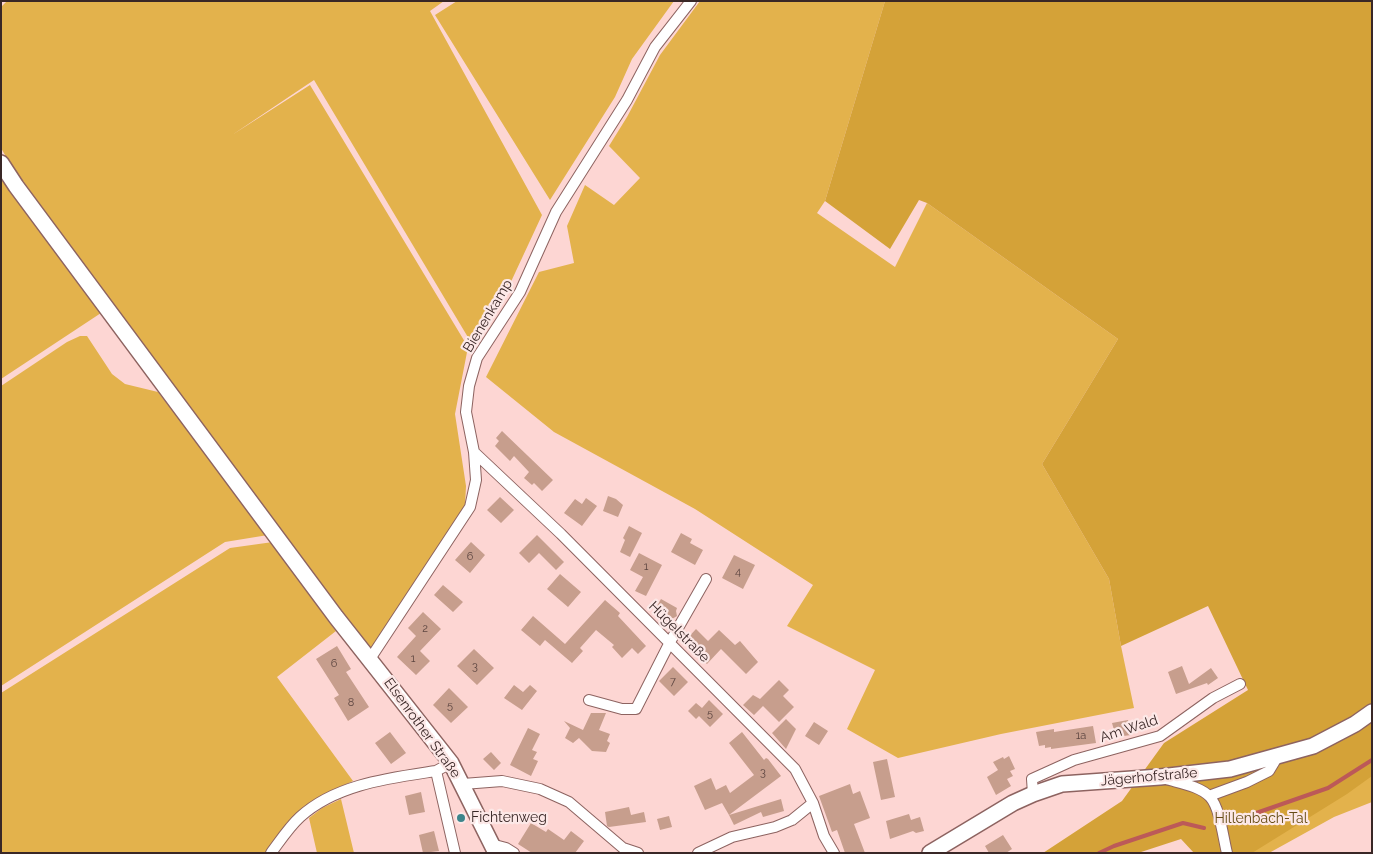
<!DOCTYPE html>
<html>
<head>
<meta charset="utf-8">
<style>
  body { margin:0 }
  #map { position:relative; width:1373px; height:854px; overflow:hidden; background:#fdd6d3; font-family:Raleway,sans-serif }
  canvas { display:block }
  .frame { position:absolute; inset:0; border:2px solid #392726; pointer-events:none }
</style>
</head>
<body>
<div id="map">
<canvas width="1373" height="854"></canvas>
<div class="frame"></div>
</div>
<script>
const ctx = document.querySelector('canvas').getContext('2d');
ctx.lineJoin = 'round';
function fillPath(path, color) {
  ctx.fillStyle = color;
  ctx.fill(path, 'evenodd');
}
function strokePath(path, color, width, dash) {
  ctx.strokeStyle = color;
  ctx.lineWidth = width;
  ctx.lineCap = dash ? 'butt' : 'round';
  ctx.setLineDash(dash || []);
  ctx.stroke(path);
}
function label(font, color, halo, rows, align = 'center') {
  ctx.font = font + ' Raleway,sans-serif';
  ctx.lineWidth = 4.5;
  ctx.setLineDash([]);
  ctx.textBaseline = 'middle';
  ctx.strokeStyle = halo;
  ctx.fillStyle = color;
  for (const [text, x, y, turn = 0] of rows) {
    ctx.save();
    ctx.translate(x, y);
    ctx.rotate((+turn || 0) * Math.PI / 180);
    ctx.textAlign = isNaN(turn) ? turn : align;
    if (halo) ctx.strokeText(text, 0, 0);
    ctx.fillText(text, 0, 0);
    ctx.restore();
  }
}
fillPath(new Path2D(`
  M7 1H444L430 11 542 215 509 286 472 344 314 80 232 135 310 85 468 347 455 414 466 486 465 506 369 656 9 162 1 148V7Z
  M457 1H674L632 59 615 97 550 200 435 15Z
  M700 1H885L825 201 817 213 895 267 927 203 1118 339 1042 464 1109 579 1121 646 1134 708 1001 734 898 758 847 729 875 670 787 626 813 585 695 509 554 432 486 377 539 272 574 263 567 226 585 185 614 205 640 178 609 146 627 117 660 55Z
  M1 177 101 313 1 379Z
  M80 336H87L112 374 125 384 158 392 268 535 225 542 1 686V386L67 342Z
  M273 542 336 631 277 677 353 781 323 795 287 823 266 853H1V693L230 548Z
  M1372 734V802L1334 817 1269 853H1232Z
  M341 799 354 853H317L309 818 322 808Z`), '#e3b24c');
fillPath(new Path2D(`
  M885 1H1372V776L1347 794 1252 853H1194L1181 839 1138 853H1043L1122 801 1164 743 1248 690 1208 606 1121 646 1109 579 1042 464 1118 339 927 203 919 200 890 249 825 201Z`), '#d4a238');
strokePath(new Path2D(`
  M1239 819 1328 788 1372 760
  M1099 853 1114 846 1183 823 1204 828`), '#bc5958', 4);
fillPath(new Path2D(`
  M502 431 553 480 542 491 534 483 532 485 524 478 529 472 514 456 510 461 495 446 499 441 496 438Z
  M608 496 616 499 623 505 618 517 603 511Z
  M500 497 514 510 501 523 487 510Z
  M586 498 597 506 582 526 564 513 575 499 582 504Z
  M629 526 642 533 630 557 620 552 625 540 623 538Z
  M681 533 692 539 690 543 703 550 695 565 671 552Z
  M537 535 564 562 556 570 539 553 529 563 519 553Z
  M471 542 485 555 470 573 455 560Z
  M639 553 662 565 646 596 635 591 643 577 630 570Z
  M734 555 755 565 743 589 722 578Z
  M560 574 581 592 568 607 547 589Z
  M443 585 463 602 453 612 434 595Z
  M661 599 677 608 676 611 677 616 672 619 670 622 653 613Z
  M605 600 620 613 618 616 646 646 638 654 632 648 622 658 612 647 614 645 596 630 580 648 583 651 572 663 545 640 540 646 521 630 533 616 565 644Z
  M423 612 441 629 420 651 430 661 416 675 397 657 416 636 408 628Z
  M696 629 708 641 719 630 735 645 740 641 758 662 746 674 721 649 707 664 684 642Z
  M337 646 351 669 346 672 369 707 348 721 334 698 339 695 316 659Z
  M474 649 494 668 477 685 457 666Z
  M1182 666 1189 684 1211 668 1218 678 1208 685 1207 683 1176 694 1168 672Z
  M673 667 688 682 674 696 659 681Z
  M779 680 789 690 783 696 794 707 779 722 763 706 754 715 743 705 753 695 760 699Z
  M514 685 523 692 530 685 537 691 522 710 504 698Z
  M449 688 468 707 451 723 433 705Z
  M709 700 723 714 710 727 699 716 696 719 688 711 696 703 702 708Z
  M591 713H606L599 730 610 734 607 741 610 743 606 752 592 751 579 738 573 743 565 738 570 728 564 721 583 730Z
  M786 719 796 729 786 749 772 733Z
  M1128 720 1131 735 1116 737 1112 723Z
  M814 722 828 731 819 745 805 736Z
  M1093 726 1096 743 1051 749V747L1045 748V745L1039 746 1036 732 1054 729V732Z
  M528 728 540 734 532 750 537 752 533 759 538 761 531 776 510 765Z
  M390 732 406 753 391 764 375 743Z
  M742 732 764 760 766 758 768 759 781 776 729 815 722 803 705 810 694 786 711 778 716 790 726 785 730 793 754 775 729 743Z
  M491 752 501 763 494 770 483 759Z
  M1009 756 1015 769 1010 771 1013 776 1007 779 1011 786 996 795 987 777 998 770 993 762 1003 757 1004 759Z
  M887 759 895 797 881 800 873 762Z
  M850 784 853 794 860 791 870 818 854 824 865 853H845L837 830 832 832 819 796Z
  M421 792 425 812 409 815 405 796Z
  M781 799 784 811 763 817 761 812 734 825 729 815Z
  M629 807 631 815 644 812 646 822 609 827 607 826 605 812Z
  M909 814 911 820 920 817 924 831 916 833 913 831 890 839 886 821Z
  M669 816 672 827 660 830 657 819Z
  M531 823 546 832 548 829 564 840 571 831 584 841 575 853H532L518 844Z
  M434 831 439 851 423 853 419 835Z
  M1003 835 1012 849 1006 853H989L985 846Z`), '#c79e8d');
const street = new Path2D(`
  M474 452 561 534 795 769 813 803 824 836 834 853
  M370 659 470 507 476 480 474 452 466 412 469 386 477 358 520 292 556 212 627 100 655 47 691 1
  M589 700 622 709H636L670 642 706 579
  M451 763 436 771 455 853
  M1166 779C1179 783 1200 786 1210 797 1220 808 1223 837 1227 853
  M463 784 502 781 540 789 569 802 623 848 638 853
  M1033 794 1032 779 1074 760 1160 736 1213 698 1240 684
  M1209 796 1247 782 1269 771 1278 756
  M491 844 506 848 514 853
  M271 853C280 841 289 827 300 817 336 784 390 778 436 771
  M698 853 732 837 775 827 792 820 813 803`);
const secondary = new Path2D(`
  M1 163 16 186 336 617 451 763 496 853
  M930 853 1013 803 1033 794 1062 784 1160 777 1230 769 1313 746 1355 724 1372 712`);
strokePath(street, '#8d6360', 12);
strokePath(secondary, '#8d6360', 18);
strokePath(street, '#fff', 10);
strokePath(secondary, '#fff', 15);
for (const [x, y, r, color] of [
  [461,818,5,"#3d858b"]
]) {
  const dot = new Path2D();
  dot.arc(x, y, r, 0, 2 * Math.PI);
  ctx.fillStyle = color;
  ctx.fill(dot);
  strokePath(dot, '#fce8e7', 2);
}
label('11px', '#5c4540', null, [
  ["6",470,557],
  ["1",646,567],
  ["4",738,572],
  ["2",425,629],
  ["1",413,659],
  ["6",334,664],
  ["3",475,667],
  ["7",673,682],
  ["8",351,703],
  ["5",450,706],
  ["5",710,714],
  ["1a",1081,736],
  ["3",763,773]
]);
label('14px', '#392726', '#fce8e7', [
  ["Bienenkamp",488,316,-59],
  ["Hügelstraße",679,632,45],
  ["Elsenrother Straße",422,728,54],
  ["Am Wald",1129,729,-18],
  ["Jägerhofstraße",1149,777,-5]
]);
label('14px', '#392726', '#fce8e7', [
  ["Fichtenweg",471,818]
], 'left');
label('14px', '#664c15', '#fce8e7', [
  ["Hillenbach-Tal",1261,819]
]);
</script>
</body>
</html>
